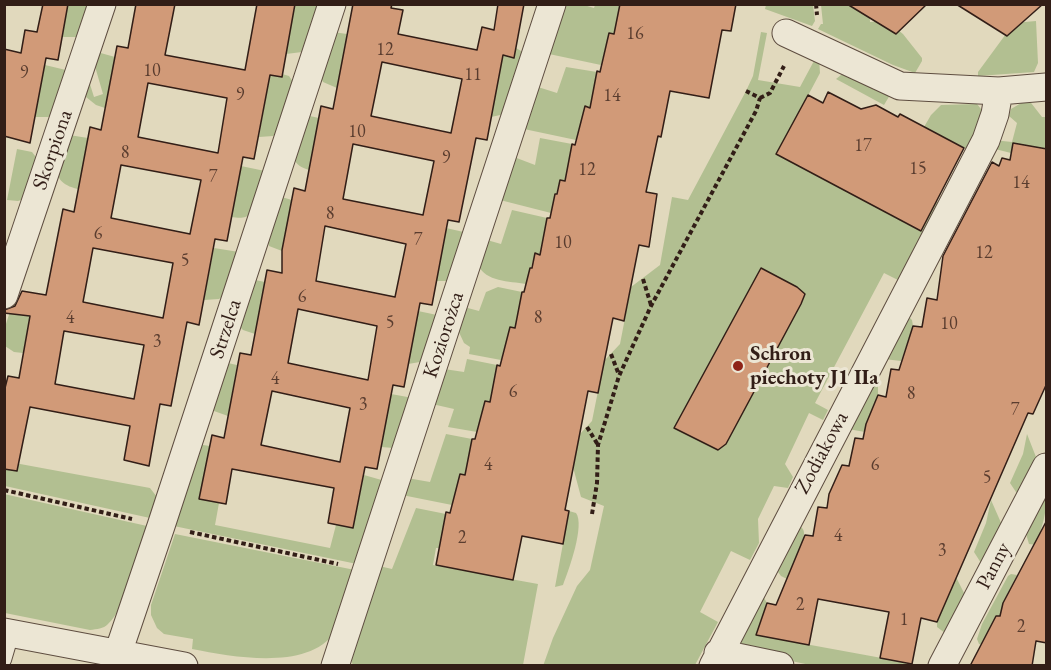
<!DOCTYPE html>
<html>
<head>
<meta charset="utf-8">
<style>
  body { margin:0 }
  #map { position:relative; width:1051px; height:670px; overflow:hidden; background:#e1d9bd; font-family:"EB Garamond",serif }
  canvas { display:block }
  .frame { position:absolute; inset:0; border:6px solid #321e17; pointer-events:none }
</style>
</head>
<body>
<div id="map">
<canvas width="1051" height="670"></canvas>
<div class="frame"></div>
</div>
<script>
const ctx = document.querySelector('canvas').getContext('2d');
ctx.lineJoin = 'round';
function fillPath(path, color) {
  ctx.fillStyle = color;
  ctx.fill(path, 'evenodd');
}
function strokePath(path, color, width, dash) {
  ctx.strokeStyle = color;
  ctx.lineWidth = width;
  ctx.lineCap = dash ? 'butt' : 'round';
  ctx.setLineDash(dash || []);
  ctx.stroke(path);
}
function label(font, color, halo, rows, align = 'center') {
  ctx.font = font + ' "EB Garamond",serif';
  ctx.lineWidth = 6;
  ctx.setLineDash([]);
  ctx.textBaseline = 'middle';
  ctx.strokeStyle = halo;
  ctx.fillStyle = color;
  for (const [text, x, y, turn = 0] of rows) {
    ctx.save();
    ctx.translate(x, y);
    ctx.rotate((+turn || 0) * Math.PI / 180);
    ctx.textAlign = isNaN(turn) ? turn : align;
    if (halo) ctx.strokeText(text, 0, 0);
    ctx.fillText(text, 0, 0);
    ctx.restore();
  }
}
fillPath(new Path2D(`
  M68 5H92L81 37H62Z
  M295 5H319L302 52 286 54Z
  M565 5H584L594 8 595 5H620L614 34 609 33 601 65 549 54Z
  M766 5H813L815 21 812 26 765 9Z
  M821 5H869L870 22 887 21 903 34 922 58V61L915 73 893 65 818 29 821 24H823Z
  M1036 21 1038 63 1034 72 978 76V72L1014 23Z
  M333 32 347 34 337 88 323 82 320 76Z
  M761 32 767 33 758 80 800 87 815 59H819L820 73 777 154 920 231 936 201 938 202 898 280 884 273 815 403 828 410 823 420 809 413 785 464 793 477 788 488 774 486 758 519 759 543 750 560 731 551 700 612 718 622 695 665 543 666 553 638 577 586 590 570 604 506 581 497 573 467 580 434 592 421 604 361 620 344 631 287 660 265 672 197 688 200 746 91 753 76Z
  M516 48 521 51 525 56 505 114 491 117 503 55 514 58Z
  M97 52 115 57 105 108 96 105 86 97 88 78 94 97 103 94 94 63Z
  M45 65 70 71 54 115 48 117H35Z
  M566 67 597 72 590 108 585 107 576 140 524 129 538 87 557 93Z
  M282 74 289 76 293 82 279 131 273 136 259 137 270 75Z
  M846 74 890 95 884 105 836 79 841 75Z
  M1028 99 1042 117H1046V149L1014 143 1011 153 995 149 993 140 1012 142 1017 123 1009 116 1011 109Z
  M977 104 985 114 967 149 924 127 931 115 941 105Z
  M305 115 319 118 309 170C301 167 297 166 293 157Z
  M69 135 88 138 78 189C44 181 61 159 69 135Z
  M540 138 572 144 565 181 560 180 551 213 500 200 514 157 535 165Z
  M17 149 32 152 39 161 24 199 18 201 7 200Z
  M241 166 265 171 252 213C245 219 240 218 231 217Z
  M278 196 292 200 282 251 269 246 267 239Z
  M512 210 547 218 540 254H535L526 284C509 281 486 282 478 265L487 240 501 244Z
  M446 228 468 233 448 281H436Z
  M214 248 239 252 224 295 219 299 204 300Z
  M250 279 265 282 255 334 243 330 238 325Z
  M498 287 522 292 515 328H510L501 360 469 354 470 347 464 343 457 328 464 307 479 311 486 292Z
  M14 299 32 303 23 353 14 352 5 346V327Z
  M418 311 437 315 420 362 408 364Z
  M907 315 912 320 913 326 901 361 884 359Z
  M467 359 497 365 490 402 485 401 477 432 448 427 454 409 432 404 444 369 464 372Z
  M223 362 237 365 228 416 214 411 210 405Z
  M867 382 878 386V395L865 432 848 429Z
  M391 394 413 398 394 448 381 447Z
  M446 434 472 439 465 475 460 474 452 505 402 495 407 478 430 482Z
  M1027 434 1036 457 1018 495 1010 483 1023 454Z
  M196 444 210 446 200 499 219 503 215 525 330 548 336 525 353 528 364 475 385 481 357 564 169 525Z
  M4 461 150 488 157 497 150 518 5 486Z
  M4 494 147 526C140 549 125 610 108 624 103 629 97 629 90 630L5 613Z
  M1044 499H1046C1046 519 1041 526 1037 545L1029 544 1026 534Z
  M991 500 1002 525 981 563 974 552 986 523Z
  M416 508 446 514 439 548H436L433 565 538 584 523 665 353 666 351 659 379 566 392 569Z
  M569 511 576 513C585 525 569 570 563 585L555 587Z
  M799 525C801 527 804 529 804 533 805 538 791 571 789 580L781 576 775 568Z
  M175 534 355 570C349 590 344 613 335 632 309 670 237 658 192 649L193 639 164 634 157 628 151 615V605Z
  M954 573 965 595 945 633 937 627V622Z
  M1011 574 1017 575 1003 603 1000 616H995L997 637 995 647 979 644 977 639 982 624 1008 576Z
  M763 596 767 603 756 635 920 665H810L745 651 738 648 753 598Z`), '#b2bf91');
const building = new Path2D(`
  M43 4H68L58 60 46 58 30 143 4 136V49L21 53 25 30 37 32Z
  M136 4H175L165 55 245 70 257 4H295L282 77 270 75 254 159 243 157 227 241 215 239 199 325 187 322 171 406 160 404 149 466 124 460 130 426 30 407 17 471 4 469V392L8 376 19 378 30 316 4 313V310L15 306 22 291 46 295 63 209 74 212 90 127 101 130 117 46 128 48ZM148 83 227 98 218 153 138 137ZM121 165 201 180 190 234 111 218ZM93 248 173 263 163 318 83 302ZM64 331 144 345 134 399 55 384Z
  M353 4H392L391 8 403 10 398 34 477 50 482 27 494 30 498 4H524L514 58 503 55 487 140 476 138 459 222 448 220 432 305 420 303 404 387 393 385 377 469 365 467 353 528 328 523 334 488 232 469 226 504 199 499 212 435 224 438 240 353 251 355 267 270 282 273V250L294 188 305 191 321 106 333 109ZM382 62 462 79 451 133 371 116ZM353 144 434 161 423 215 343 199ZM325 226 406 244 395 297 316 281ZM298 309 377 326 368 380 288 363ZM272 391 350 408 340 462 261 445Z
  M620 4H736L731 31 722 30 709 98 670 91 661 137 658 136 646 192 657 194 649 247 639 245 624 321 613 318 598 393 588 391 565 510 569 511 563 544 522 536 513 580 436 565 446 512 450 513 460 474 465 475 472 439H475L485 401 490 402 497 365 500 366 510 327 515 328 522 292H524L530 268H532L535 253 540 255 547 218H550L555 194H557L560 180 565 181 572 144 575 145 585 106 590 108 597 71 600 72 609 33 614 34Z
  M847 4H927L896 34Z
  M956 4H1043L1007 36Z
  M828 92 861 109 876 105 898 117 900 114 964 148 921 231 776 154 808 95 823 103Z
  M1013 143 1047 149V383L1033 414 1028 413 937 622 921 618 912 664 880 658 889 612 818 599 809 645 756 635 767 603 776 605 805 535 813 536 818 507 827 508 829 494 842 465 849 466 855 438 863 439 866 424 878 395 886 397 891 369 899 370 913 326 922 327 927 298 937 300 943 256 992 162 999 166 1002 158 1010 160Z
  M761 268 797 287 805 294 801 304 726 444 718 450 674 428Z
  M1047 520V643L1036 641 1032 666H970L996 616H1000L1003 603Z`);
fillPath(building, '#d19a78');
strokePath(building, '#321e17', 1.5);
const service = new Path2D(`
  M4 660 12 633`);
const minor = new Path2D(`
  M786 33 900 86 999 91 1046 87
  M4 295 102 4
  M4 632 184 666
  M118 653 161 526 332 4
  M718 653 780 666
  M335 666 552 4
  M713 666 986 140 995 114 999 91
  M942 666 1046 467`);
strokePath(service, '#5e4d40', 16);
strokePath(minor, '#5e4d40', 29);
strokePath(new Path2D(`
  M816 4 817 15
  M760 98 770 93 784 66
  M643 279 651 305
  M611 354 619 375
  M587 427 598 445
  M4 490 132 519
  M592 514 597 483 598 445 619 376 651 306 756 111 760 98 746 91
  M190 532 338 564`), '#321e17', 4, [4.5, 3]);
strokePath(service, '#ece6d4', 14);
strokePath(minor, '#ece6d4', 27);
for (const [x, y, r, color] of [
  [738,366,6,"#8f2418"]
]) {
  const dot = new Path2D();
  dot.arc(x, y, r, 0, 2 * Math.PI);
  ctx.fillStyle = color;
  ctx.fill(dot);
  strokePath(dot, '#ece6d4', 2);
}
label('18px', '#5a3d2f', null, [
  ["16",635,34],
  ["12",385,50],
  ["10",152,71],
  ["9",24,73],
  ["11",473,75],
  ["9",240,95],
  ["14",612,96],
  ["10",357,132],
  ["17",863,146],
  ["8",125,153],
  ["9",446,158],
  ["15",918,169],
  ["12",587,170],
  ["7",213,177],
  ["14",1021,183],
  ["8",330,214],
  ["6",98,234],
  ["7",418,240],
  ["10",563,243],
  ["12",984,253],
  ["5",185,261],
  ["6",302,297],
  ["4",70,318],
  ["8",538,318],
  ["5",390,323],
  ["10",949,324],
  ["3",157,342],
  ["4",275,379],
  ["6",513,392],
  ["8",911,394],
  ["3",363,405],
  ["7",1015,410],
  ["4",488,465],
  ["6",875,465],
  ["5",987,478],
  ["4",838,536],
  ["2",462,538],
  ["3",942,551],
  ["2",800,605],
  ["1",904,620],
  ["2",1021,627]
]);
label('21px', '#321e17', '#ece6d4', [
  ["Skorpiona",53,150,-71],
  ["Strzelca",226,329,-72],
  ["Koziorożca",444,335,-72],
  ["Zodiakowa",822,453,-62],
  ["Panny",994,566,-62]
]);
label('bold 21px', '#321e17', '#ece6d4', [
  ["Schron",750,354],
  ["piechoty J1 IIa",750,378]
], 'left');
</script>
</body>
</html>
